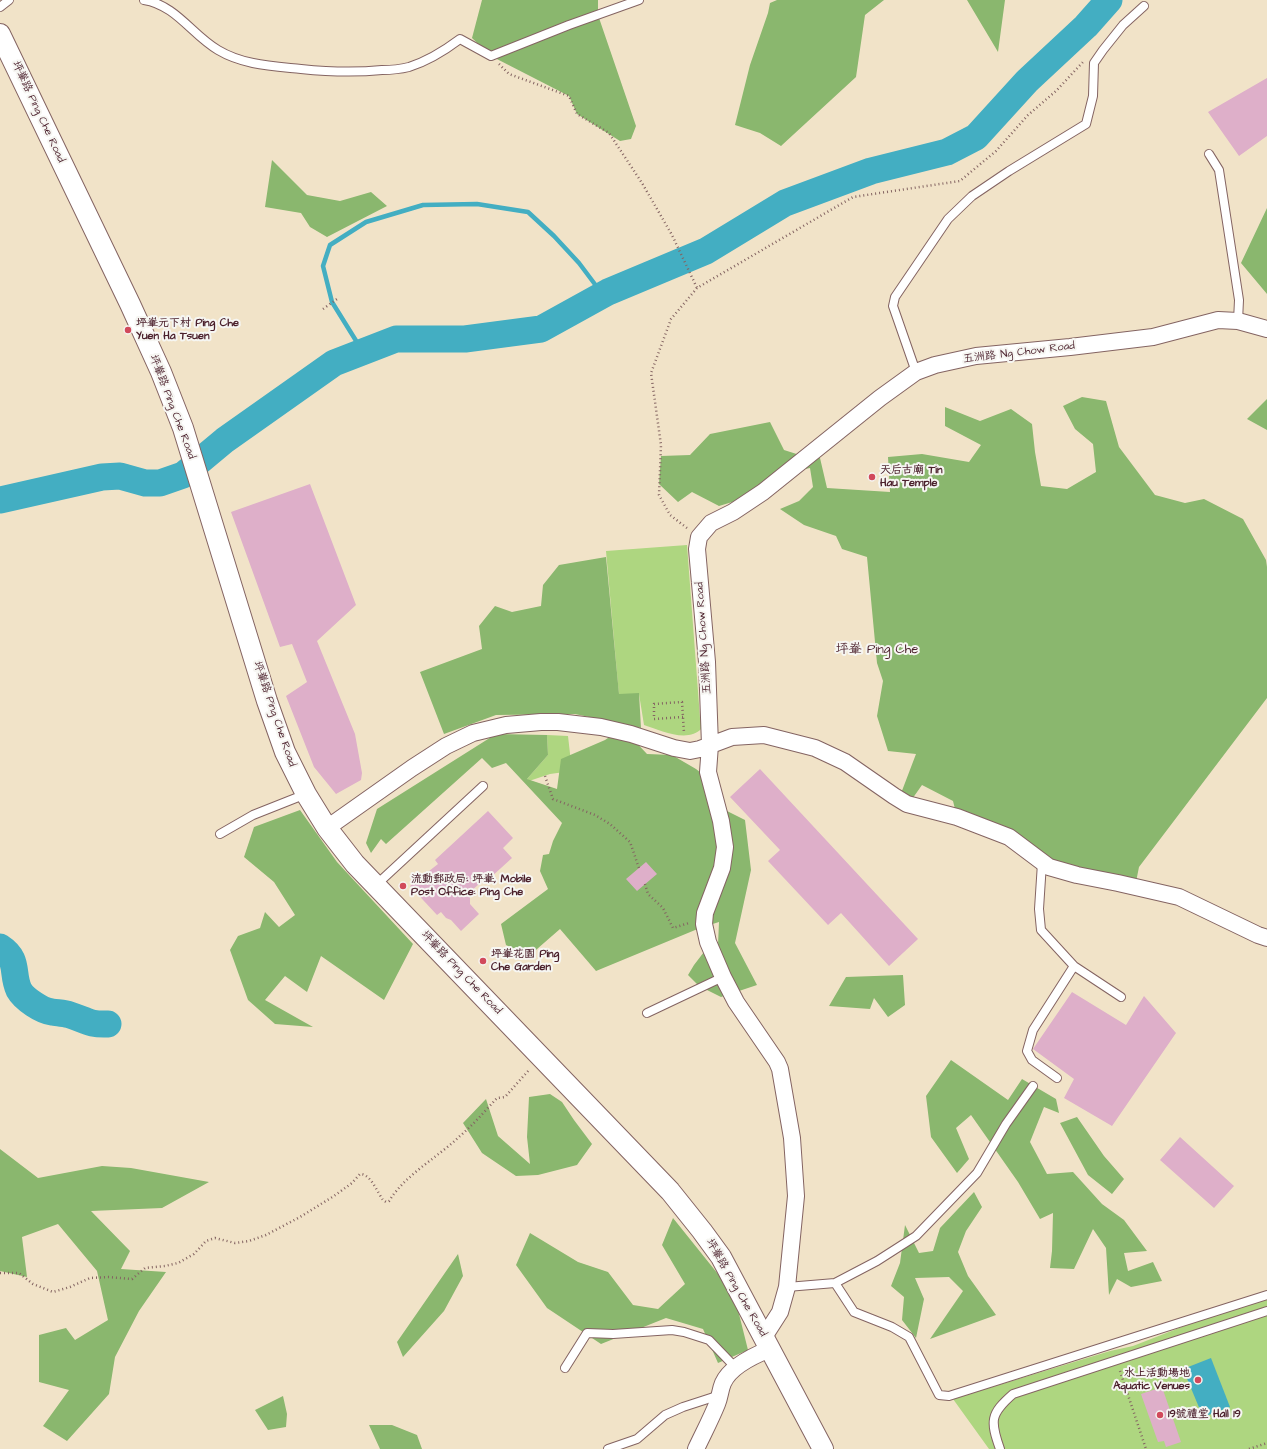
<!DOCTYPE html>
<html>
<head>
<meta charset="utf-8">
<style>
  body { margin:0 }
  canvas { display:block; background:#f1e3c8 }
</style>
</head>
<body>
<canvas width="1267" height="1449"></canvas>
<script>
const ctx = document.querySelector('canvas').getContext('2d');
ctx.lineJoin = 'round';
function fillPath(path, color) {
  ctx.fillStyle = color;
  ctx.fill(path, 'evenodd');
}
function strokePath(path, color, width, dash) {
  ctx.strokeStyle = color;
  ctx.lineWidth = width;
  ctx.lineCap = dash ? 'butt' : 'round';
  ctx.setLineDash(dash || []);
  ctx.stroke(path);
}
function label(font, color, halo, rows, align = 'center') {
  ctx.font = font + ' "Architects Daughter","LXGW WenKai TC",sans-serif';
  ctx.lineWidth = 4;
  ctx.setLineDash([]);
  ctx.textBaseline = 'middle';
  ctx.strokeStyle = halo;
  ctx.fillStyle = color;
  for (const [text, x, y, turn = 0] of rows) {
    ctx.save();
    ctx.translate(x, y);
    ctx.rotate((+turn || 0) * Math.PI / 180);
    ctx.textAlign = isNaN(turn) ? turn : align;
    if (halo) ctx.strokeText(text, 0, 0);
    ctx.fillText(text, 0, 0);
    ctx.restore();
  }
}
fillPath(new Path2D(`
  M687 545 700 718 703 723 702 728C688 744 660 730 644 725L639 694 619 695 606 551Z
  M547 735 568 736 572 771 550 774 529 781 527 779 548 755Z
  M1267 1299V1449H989L953 1399 1110 1351 1133 1346 1215 1314Z`), '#aed680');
fillPath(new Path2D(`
  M482 0H598V15L636 126 631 139 620 141 577 114 569 96 491 56 472 38Z
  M777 0H884L865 15 856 77 781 146 760 133 735 125 750 65 768 13 770 3Z
  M967 0H1005L998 52Z
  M272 160 307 195 340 201 371 192 387 206 327 237 310 227 301 213 265 207Z
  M1267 208V294L1241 263Z
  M1082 397 1106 401 1119 447 1155 495 1185 503 1204 499 1243 519 1266 560 1267 567V698L1139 867 1135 887 1063 871 957 817 953 801 922 785 910 802 900 796 916 754 888 751 877 716 883 681 877 663 867 557 842 549 836 536 804 525 780 509 799 501 813 487 810 468 787 473 739 500 719 506 692 492 678 502 659 484 661 456 690 455 710 434 770 422 784 450 806 457 820 458 827 488 890 492 888 457 922 454 969 462 981 445 945 426V407L980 421 1011 409 1032 424 1035 452 1041 486 1067 489 1096 472 1093 444 1075 429 1063 406Z
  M1267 399V430L1247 419Z
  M606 557 619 694 639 693 641 728 575 714 496 715 444 734 420 672 482 649 479 626 495 606 512 612 541 606 543 585 559 565Z
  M617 732 630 736 647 754 672 755 696 769 706 777 725 810 745 820 751 870 735 943 757 985 721 997 699 986 688 975 694 965 707 948 718 945 719 922 700 928 596 971 560 929 529 956 506 945 501 924 548 889 540 871 543 855 549 854 553 841 562 823 506 763 492 768 482 758 386 844 381 839 371 853 366 843 377 809 496 734 547 735 548 755 527 779 557 789 561 759 605 740Z
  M300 810 337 862 413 944 384 1000 321 956 307 992 285 976 265 1000 313 1027 275 1024 248 1000 230 950 238 936 260 928 265 912 279 927 295 915 274 882 244 857 254 827Z
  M903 975 905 1005 888 1017 874 998 870 1009 829 1006 846 977Z
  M951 1060 1008 1100 1022 1079 1056 1099 1059 1113 1044 1107 1030 1142 1047 1174 1073 1172 1102 1204 1124 1220 1147 1251 1124 1253 1128 1271 1153 1262 1162 1281 1131 1287 1117 1279 1109 1295 1106 1248 1093 1229 1074 1269 1050 1268 1052 1251 1053 1213 1040 1219 1018 1182 971 1115 956 1128 969 1159 957 1173 931 1137 926 1096Z
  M550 1094 562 1102 574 1120 592 1144 577 1165 538 1175 516 1176 482 1153 463 1123 486 1099 498 1136 530 1164 527 1137 529 1097Z
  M1077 1117 1104 1156 1124 1179 1112 1194 1088 1175 1060 1123Z
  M0 1149 38 1178 102 1166 131 1168 209 1182 162 1208 91 1211 130 1251 121 1269 166 1272 139 1311 115 1357 109 1394 67 1441 43 1426 69 1390 39 1382V1335L66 1328 75 1340 108 1320 97 1271 58 1224 22 1237 27 1277 0 1271Z
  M974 1192 982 1207 966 1231 958 1252 968 1276 996 1315 930 1339 963 1291 949 1277 915 1278 924 1299 916 1338 902 1320 904 1297 891 1286 900 1263 905 1225 919 1253 933 1251 940 1228Z
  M673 1218 734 1294 748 1350 718 1363 703 1329 666 1318 601 1344 547 1308 516 1265 530 1233 578 1262 608 1272 633 1305 658 1309 685 1284 662 1245Z
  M458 1254 463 1276 444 1311 403 1357 397 1342Z
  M283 1396 287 1414 286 1427 268 1430 255 1410Z
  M369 1425H392L417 1435 422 1449H380Z`), '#8ab76e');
fillPath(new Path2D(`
  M1211 1358 1230 1407 1203 1417 1183 1369Z`), '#43aec2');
strokePath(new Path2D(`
  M363 352 332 302 323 266 330 245 366 222 423 205 477 204 528 212 554 236 579 263 603 295`), '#43aec2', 4.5);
strokePath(new Path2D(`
  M0 500 102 477 120 476 145 483H160L183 475 225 440 334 363 396 339H465L541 329 608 292 706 251 785 203 871 171 947 152 976 137 1027 81 1086 26 1109 0
  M0 947C20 960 11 973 19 990 24 999 42 1011 52 1012 58 1013 64 1013 70 1015 86 1020 89 1025 108 1024`), '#43aec2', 27);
fillPath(new Path2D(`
  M1267 78V136L1239 156 1208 112Z
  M310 484 356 605 317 641 355 734 362 773 361 780 336 794 314 767 286 696 307 682 292 644 280 647 231 512Z
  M760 769 918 939 889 966 841 913 828 925 768 861 780 850 730 797Z
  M488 811 513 838 503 848 512 858 490 878 488 876 470 892V904L479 914 461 931 451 920 446 918 441 912 437 915 410 886 438 864 435 860Z
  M646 862 657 874 637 891 626 879Z
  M1072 992 1126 1025 1144 996 1176 1033 1112 1126 1064 1098 1074 1079 1033 1049Z
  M1180 1137 1234 1186 1214 1208 1160 1160Z
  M1162 1387 1181 1442 1166 1447 1164 1441 1158 1442 1141 1394Z`), '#deafc9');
const service = new Path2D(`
  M144 0C176 5 192 35 218 50 243 65 272 66 301 69 330 72 353 73 382 70 391 70 401 69 409 67 428 61 444 51 460 39L491 56 569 25 639 0
  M0 7 9 0
  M1209 154 1219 170 1239 300 1238 321
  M916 372 893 306 895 297 948 219 972 196 1009 171 1086 124 1093 96 1094 63 1103 50 1123 25 1144 6
  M220 834 253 815 306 794
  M1042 863 1039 909 1041 930 1074 966 1121 997
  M375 886 483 786
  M647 1013 723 977
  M1057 1078 1032 1060 1027 1051 1033 1030 1074 966
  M835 1283 854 1312 892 1327 909 1337 939 1395 949 1396 1267 1295
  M787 1287 835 1283 877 1261 916 1236 977 1173 1006 1124 1033 1086
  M565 1368 587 1333 613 1334 672 1330 684 1332 709 1340 736 1368
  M608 1449 637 1439 665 1415 683 1407 720 1395
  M1000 1449C990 1421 990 1414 1013 1394L1267 1311`);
const minor = new Path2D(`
  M327 828 412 768 446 746 473 733 506 725 541 722H558L601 727 631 734 674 748 690 751 700 749 732 737 764 735 815 748 845 762 894 796 907 804 957 817 1009 837 1049 867 1077 875 1118 883 1179 897 1258 935 1267 938
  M764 1337 780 1312 787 1287 796 1196 792 1138 780 1069 777 1062 736 1002 723 977 708 942 704 924 705 913 722 868 725 847 721 821 708 772 710 745 707 662 697 549 699 537 711 523 733 512 763 492 880 398 916 372 935 365 976 356 1070 347 1153 337 1218 320 1238 321 1267 329
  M696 1449C703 1434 711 1419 717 1404 720 1397 720 1390 723 1383 730 1367 755 1355 770 1349`);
const tertiary = new Path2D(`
  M0 34 130 304 161 372 183 428 267 701 285 752 306 794 327 828 355 864 670 1191 702 1231 721 1257 823 1449`);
strokePath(service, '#846462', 10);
strokePath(minor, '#846462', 18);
strokePath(tertiary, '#846462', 22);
strokePath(new Path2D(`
  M499 64 509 74 569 96 577 114 609 133 642 183 672 235 697 288
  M323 309 337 299
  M687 528 670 515 659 495 661 445 651 373 671 319 697 288 853 197 960 181 996 151 1028 115 1056 91 1083 62
  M683 717 654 719V704L682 702 684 733
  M545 776 553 799 595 815 610 824 630 842 639 868
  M645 884 648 894 663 908 673 928 689 923
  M0 1273H19L33 1284 53 1292 70 1287 90 1278 108 1277 132 1279 145 1268 165 1266 178 1263 194 1254 206 1241 215 1238 235 1243 249 1241 266 1235 300 1217 334 1196 352 1183 360 1174C371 1174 377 1192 383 1200L386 1202 389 1201C406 1174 437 1158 460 1136 473 1125 485 1111 497 1098L505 1097 529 1070
  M1120 1371 1146 1449
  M1249 1449 1267 1443`), '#846462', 2.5, [1, 3]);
strokePath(service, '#fff', 8);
strokePath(minor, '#fff', 16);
strokePath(tertiary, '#fff', 20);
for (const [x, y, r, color] of [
  [128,330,4,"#d1495b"],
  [872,477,4,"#d1495b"],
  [403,886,4,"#d1495b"],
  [483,961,4,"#d1495b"],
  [1198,1380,4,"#d1495b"],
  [1160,1415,4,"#d1495b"]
]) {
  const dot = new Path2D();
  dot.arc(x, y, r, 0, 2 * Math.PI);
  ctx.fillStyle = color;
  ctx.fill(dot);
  strokePath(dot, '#f6f6f2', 1.5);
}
label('11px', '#4a1f2b', '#f6f6f2', [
  ["坪輋路 Ping Che Road",38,112,65],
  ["五洲路 Ng Chow Road",1019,353,-7],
  ["坪輋路 Ping Che Road",172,407,69],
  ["五洲路 Ng Chow Road",704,638,-94],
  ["坪輋路 Ping Che Road",274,714,71],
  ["坪輋路 Ping Che Road",461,973,46],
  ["坪輋路 Ping Che Road",736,1288,60]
]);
label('bold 11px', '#4a1f2b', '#f6f6f2', [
  ["坪輋元下村 Ping Che",136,324],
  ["Yuen Ha Tsuen",136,337],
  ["天后古廟 Tin",880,471],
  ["Hau Temple",880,484],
  ["流動郵政局: 坪輋, Mobile",411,880],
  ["Post Office: Ping Che",411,893],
  ["坪輋花園 Ping",491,955],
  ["Che Garden",491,968],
  ["水上活動場地",1190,1374,"right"],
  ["Aquatic Venues",1190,1387,"right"],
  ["19號禮堂 Hall 19",1168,1415]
], 'left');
label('13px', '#4a1f2b', '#f6f6f2', [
  ["坪輋 Ping Che",877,650]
]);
</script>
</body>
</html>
